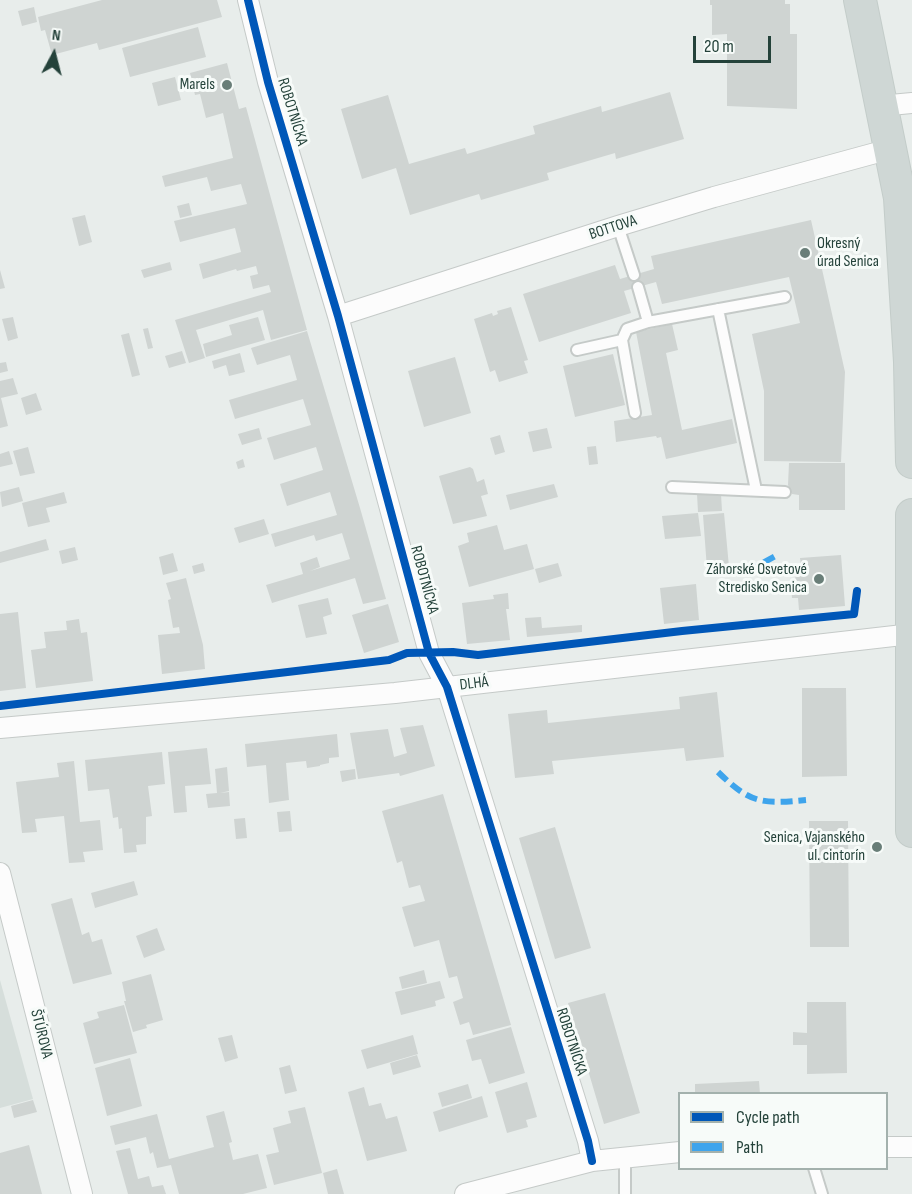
<!DOCTYPE html>
<html>
<head>
<meta charset="utf-8">
<style>
  body { margin:0 }
  #map { position:relative; width:912px; height:1194px; overflow:hidden; background:#e8edeb; font-family:"Sofia Sans Condensed",sans-serif }
  canvas { display:block }
  .legend { position:absolute; left:678px; top:1092px; width:210px; height:78px; box-sizing:border-box; background:#f7fbf9; border:2px solid #a3b1ad; margin:0; padding:8px 10px; list-style:none; font-size:18px; color:#24423a }
  .legend li { display:flex; align-items:center; gap:12px; height:30px }
  .legend b { width:30px; border:2px solid #a3b1ad }
  .north { position:absolute; left:24px; top:24px; width:60px; height:60px; -webkit-text-stroke:4px #f7fbf9; paint-order:stroke; rotate:7deg; font-size:16px; font-weight:700; line-height:24px; text-align:center; color:#24423a }
  .north::after { content:''; display:block; margin:auto; width:21px; height:27px; background:#24423a; clip-path:polygon(50% 0,100% 100%,50% 72%,0 100%) }
  .scale { position:absolute; left:693px; top:36px; width:78px; height:27px; box-sizing:border-box; border:3px solid #24423a; border-top:0; padding-left:8px; font-size:18px; line-height:21px; white-space:nowrap; color:#24423a; -webkit-text-stroke:4px #f7fbf9; paint-order:stroke }
</style>
</head>
<body>
<div id="map">
<canvas width="912" height="1194"></canvas>
<ul class="legend">
<li><b style="height:8px;background:#0057b8"></b>Cycle path</li>
<li><b style="height:8px;background:#3ea4ec"></b>Path</li>
</ul>
<div class="north">N</div>
<div class="scale">20 m</div>
</div>
<script>
const ctx = document.querySelector('canvas').getContext('2d');
ctx.lineJoin = 'round';
function fillPath(path, color) {
  ctx.fillStyle = color;
  ctx.fill(path, 'evenodd');
}
function strokePath(path, color, width, dash) {
  ctx.strokeStyle = color;
  ctx.lineWidth = width;
  ctx.lineCap = dash ? 'butt' : 'round';
  ctx.setLineDash(dash || []);
  ctx.stroke(path);
}
function label(font, color, halo, rows, align = 'center') {
  ctx.font = font + ' "Sofia Sans Condensed",sans-serif';
  ctx.lineWidth = 6;
  ctx.setLineDash([]);
  ctx.textBaseline = 'middle';
  ctx.strokeStyle = halo;
  ctx.fillStyle = color;
  for (const [text, x, y, turn = 0] of rows) {
    ctx.save();
    ctx.translate(x, y);
    ctx.rotate((+turn || 0) * Math.PI / 180);
    ctx.textAlign = isNaN(turn) ? turn : align;
    if (halo) ctx.strokeText(text, 0, 0);
    ctx.fillText(text, 0, 0);
    ctx.restore();
  }
}
fillPath(new Path2D(`
  M0 980 33 1099 0 1108Z`), '#d6dedb');
fillPath(new Path2D(`
  M102 0H217L222 17 99 50 97 43 52 55 45 30 41 31 38 17Z
  M710 0H785V4H790V34H797V109L727 106V34L712 35V5H710Z
  M34 7 37 22 22 26 18 11Z
  M198 27 206 57 130 77 122 48Z
  M227 63 239 109 246 107 307 330 271 340 263 310 196 330 205 358 189 363 175 320 271 292 269 285 253 289 250 276 258 274 256 266 237 271 236 269 203 279 199 264 241 252 235 228 180 242 174 221 247 204 241 184 211 191 207 177 165 187 162 176 233 158 223 113 206 118 200 94 195 95 190 73Z
  M175 77 181 100 158 106 152 83Z
  M670 92 684 139 616 159 615 153 547 173 549 180 481 200 479 194 410 215 396 168 362 179 341 109 388 95 409 164 465 148 467 154 535 134 533 126 601 106 602 112Z
  M189 203 192 215 180 218 177 206Z
  M85 215 92 242 79 246 72 218Z
  M811 220 845 372 841 462 764 461V391L752 334 800 323 789 277 662 304 656 282 624 291 631 313 539 342 523 294 615 265 620 279 654 269 651 256Z
  M170 262 172 270 144 278 141 270Z
  M0 270 5 288 0 289Z
  M511 307 528 360 524 361 528 373 499 382 495 370 490 372 474 319 492 313 493 316 498 314 497 311Z
  M13 317 18 338 8 341 2 319Z
  M258 317 265 340 206 357 203 344 232 335 229 325Z
  M672 324 678 350 666 353 682 430 732 419 737 443 666 459 661 437 657 438 656 436 616 442 614 421 652 415 636 332Z
  M148 328 153 348 148 349 143 329Z
  M307 331 360 508 386 599 363 604 355 578 272 603 266 585 303 574 300 563 317 557 320 567 310 571 350 559 342 533 316 541 314 535 275 547 271 534 337 515 330 492 287 506 280 484 323 470 316 447 274 460 267 438 311 425 303 399 235 419 229 400 297 380 290 355 257 365 251 348Z
  M129 333 140 375 132 377 121 335Z
  M182 351 186 363 169 368 165 356Z
  M240 353 245 372 229 376 226 365 214 369 212 361Z
  M613 354 625 405 575 417 563 366Z
  M455 357 471 413 424 427 408 371Z
  M6 362 8 371 0 373V363Z
  M13 378 18 394 1 398 8 426 0 428V381Z
  M36 393 42 410 26 415 21 398Z
  M259 428 262 439 242 445 238 434Z
  M547 428 552 448 533 452 528 432Z
  M500 435 505 452 495 455 490 438Z
  M596 446 598 464 589 465 587 447Z
  M28 447 35 473 20 476 13 451Z
  M9 451 13 464 0 467V454Z
  M243 459 245 467 238 469 236 462Z
  M789 463H845V510H799V495L792 494 788 485Z
  M470 467 473 469 477 482 484 479 488 494 481 496 487 516 453 524 439 476Z
  M554 484 558 497 510 510 506 495Z
  M19 487 23 501 2 507 0 492Z
  M64 492 67 503 46 508 50 522 28 527 22 503Z
  M697 494H721L722 511 698 512Z
  M698 513 701 536 665 539 662 516Z
  M724 513 729 567 707 569 703 515Z
  M264 519 269 534 239 543 234 528Z
  M497 525 504 550 527 544 534 569 469 587 458 546 469 542 467 533Z
  M46 539 49 550 0 563V552Z
  M75 547 78 560 62 564 59 551Z
  M173 553 178 571 163 575 159 557Z
  M841 555 845 606 799 610 798 598H792L791 584H796L795 575 802 574 800 558Z
  M203 563 205 571 194 574 192 566Z
  M558 563 562 576 539 583 535 569Z
  M186 578 203 645 205 669 162 674 158 635 180 633 179 627 173 628 168 600 171 599 166 583Z
  M696 584 699 620 664 624 660 588Z
  M508 593 509 609H506L510 640 467 644 462 603 494 599 493 595Z
  M328 598 332 614 323 617 327 634 306 638 298 605Z
  M388 604 399 642 364 653 352 615Z
  M18 612 26 688 0 691V614Z
  M541 617 542 628 582 625V632L527 637 525 618Z
  M79 619 81 633 87 632 93 681 36 688 31 650 46 648 44 632 67 630 66 621Z
  M802 688H846L847 776 802 777Z
  M717 692 724 757 686 761 684 748 552 761 554 774 515 778 508 714 547 710 548 723 680 709 679 697Z
  M423 725 435 766 400 776 399 773 358 779 350 733 388 729 394 757 407 753 400 728Z
  M337 734 339 757 329 758V763L320 765V766L307 768 306 761 286 763 289 800 269 803 266 765 247 767 245 744Z
  M207 748 211 784 185 786 187 812 174 813 168 752Z
  M162 752 165 784 148 786 152 816 146 817V844L136 845 137 852 124 853 122 828 119 829 118 817 113 818 109 789 88 791 85 760Z
  M74 761 80 822 100 820 103 850 83 852 85 862 69 863 64 816 35 819 37 832 22 833 16 782 59 777 57 763Z
  M227 767 229 791 220 793 229 792 230 806 208 808 206 794 217 793 215 769Z
  M355 769 356 779 342 782 340 771Z
  M443 794 511 1025 473 1035 469 1022 460 1025 453 1002 463 998 457 976 449 978 439 940 414 947 402 907 425 901 420 885 409 888 402 861 397 863 382 811Z
  M290 811 292 831 279 832 277 812Z
  M245 818 247 838 236 839 234 819Z
  M809 821H848L849 947H810Z
  M555 827 591 948 555 959 519 838Z
  M134 881 138 895 95 908 91 893Z
  M72 898 82 935 89 932 92 942 102 939 112 974 73 984 51 904Z
  M157 928 165 950 144 958 136 936Z
  M424 970 427 983 402 989 399 977Z
  M151 974 163 1020 146 1025 147 1028 133 1032 124 1001H126L122 982Z
  M440 981 445 998 435 1001 436 1006 401 1015 395 992Z
  M605 993 640 1113 604 1124 568 1003Z
  M807 1002H846L847 1073 807 1074V1045H793V1032L807 1033Z
  M124 1005 137 1053 94 1064 83 1023 99 1018 97 1012Z
  M511 1027 525 1073 489 1084 481 1059 472 1061 466 1040Z
  M232 1035 238 1058 225 1062 218 1038Z
  M413 1035 418 1054 367 1069 361 1050Z
  M417 1055 421 1067 393 1075 390 1063Z
  M130 1058 142 1106 107 1116 95 1068Z
  M290 1065 297 1091 285 1094 279 1068Z
  M759 1081 760 1094H695V1084Z
  M527 1082 537 1117 526 1120 528 1127 507 1133 495 1092Z
  M468 1084 472 1098 442 1107 438 1093Z
  M364 1087 369 1106 381 1103 386 1119 397 1116 407 1151 367 1161 348 1092Z
  M482 1096 488 1117 439 1132 433 1112Z
  M33 1100 37 1112 14 1118 11 1106Z
  M305 1107 322 1173 274 1185 266 1155 279 1152 273 1128 291 1123 288 1111Z
  M224 1111 232 1142 229 1143 233 1160 258 1154 267 1188 243 1194H179L171 1165 157 1168 153 1152 150 1154 146 1137 115 1145 110 1126 157 1114 169 1159 214 1147 206 1116Z
  M29 1145 42 1194H0V1153Z
  M130 1148 138 1179 149 1176 152 1187 163 1185 166 1194H128L116 1151Z
  M337 1169 344 1194H328L323 1173Z`), '#cfd4d2');
const lane = new Path2D(`
  M618 226 634 275
  M638 287 648 322 785 297
  M718 309 756 490
  M622 340 635 413
  M577 350 622 340 627 329 648 322
  M672 487 785 492
  M625 1158V1194
  M814 1168 822 1194`);
const street = new Path2D(`
  M248 0 268 82 338 316 429 653 447 687 588 1141 592 1161
  M880 106 912 103
  M338 316 618 226 714 197 890 149
  M0 728 395 693 912 634
  M0 873 82 1194
  M886 1147H912
  M465 1194 592 1161 680 1152`);
const primary = new Path2D(`
  M860 0 900 198 910 362 912 462
  M912 515V831`);
strokePath(lane, '#c5cac8', 14);
strokePath(street, '#c5cac8', 22);
strokePath(primary, '#c3ccc9', 34);
strokePath(lane, '#fcfcfc', 10);
strokePath(street, '#fcfcfc', 20);
strokePath(primary, '#cfd7d5', 32);
strokePath(new Path2D(`
  M748 571 779 554
  M718 772C751 804 762 804 806 800`), '#3ea4ec', 6, [12, 6]);
strokePath(new Path2D(`
  M248 0 268 82 338 316 429 653 447 687 588 1141 592 1161
  M0 706 389 660 407 653 453 652 478 655 682 631 854 614 857 591`), '#0057b8', 8);
for (const [x, y, r, color] of [
  [227,85,6,"#697e78"],
  [805,253,6,"#697e78"],
  [819,579,6,"#697e78"],
  [877,847,6,"#697e78"]
]) {
  const dot = new Path2D();
  dot.arc(x, y, r, 0, 2 * Math.PI);
  ctx.fillStyle = color;
  ctx.fill(dot);
  strokePath(dot, '#f7fbf9', 2);
}
label('16px', '#24423a', '#f7fbf9', [
  ["Marels",215,85],
  ["Okresný",817,244,"left"],
  ["úrad Senica",817,262,"left"],
  ["Záhorské Osvetové",807,570],
  ["Stredisko Senica",807,588],
  ["Senica, Vajanského",865,838],
  ["ul. cintorín",865,856]
], 'right');
label('16px', '#24423a', '#f7fbf9', [
  ["ROBOTNÍCKA",292,112,73],
  ["BOTTOVA",613,228,-18],
  ["ROBOTNÍCKA",424,580,75],
  ["DLHÁ",474,684,-7],
  ["ŠTÚROVA",41,1034,76],
  ["ROBOTNÍCKA",571,1042,72]
]);
</script>
</body>
</html>
